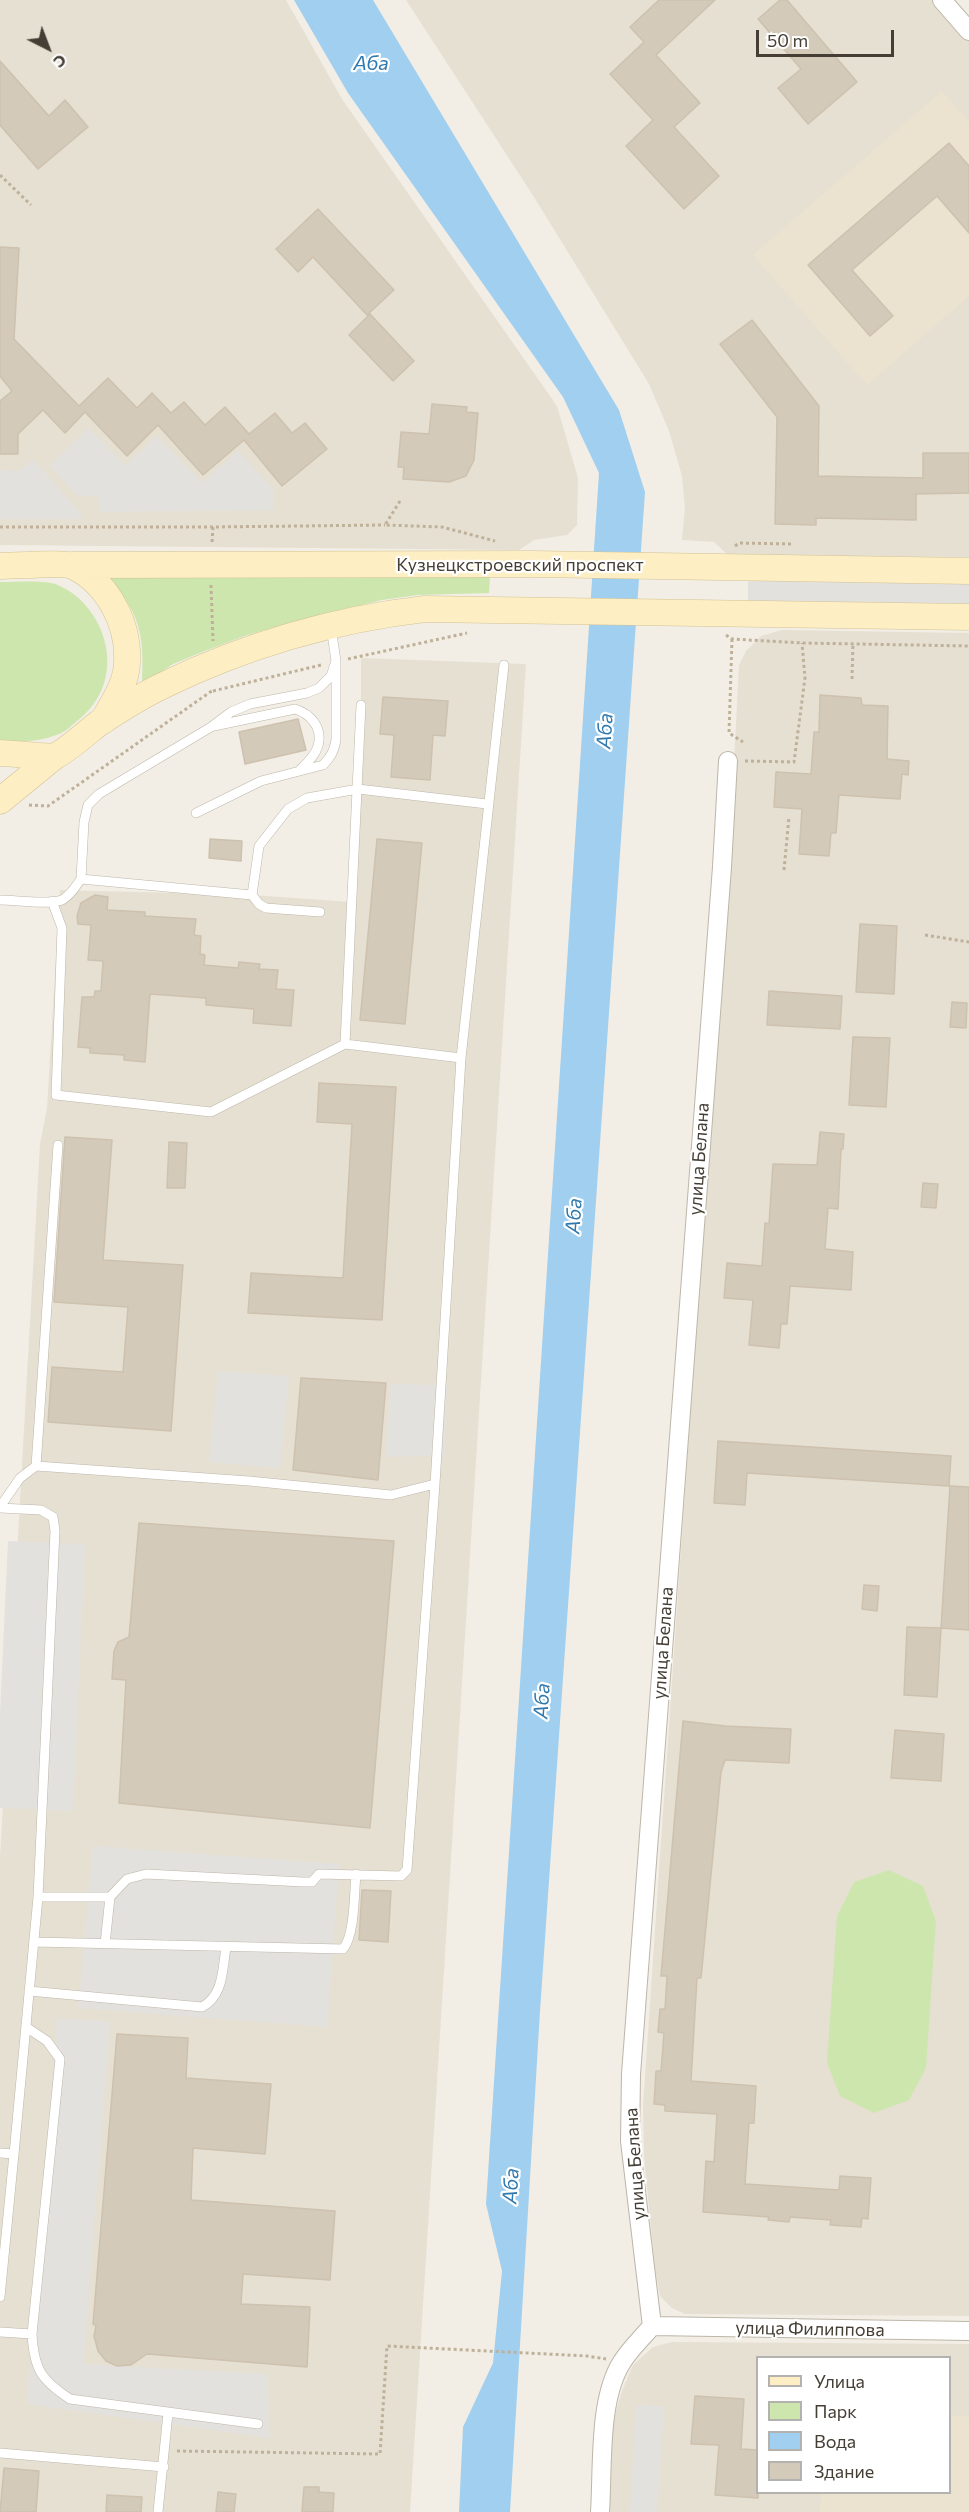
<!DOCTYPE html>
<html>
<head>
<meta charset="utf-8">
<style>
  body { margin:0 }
  #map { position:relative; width:969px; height:2512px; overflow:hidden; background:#f2eee5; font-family:Commissioner,sans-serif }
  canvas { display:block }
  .legend { position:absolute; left:756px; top:2356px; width:195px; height:138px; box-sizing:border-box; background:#fff; border:2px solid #b4b2ae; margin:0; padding:8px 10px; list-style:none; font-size:18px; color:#443e35 }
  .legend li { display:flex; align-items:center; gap:12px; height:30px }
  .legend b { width:30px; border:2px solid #b4b2ae }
  .north { position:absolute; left:18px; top:18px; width:60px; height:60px; -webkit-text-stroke:4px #fff; paint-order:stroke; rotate:138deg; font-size:16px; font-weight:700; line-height:24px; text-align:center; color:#443e35 }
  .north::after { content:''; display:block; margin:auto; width:21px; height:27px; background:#443e35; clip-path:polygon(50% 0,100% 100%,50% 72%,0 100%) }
  .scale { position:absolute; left:756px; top:30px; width:138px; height:27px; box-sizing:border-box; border:3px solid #443e35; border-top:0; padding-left:8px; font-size:18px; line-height:21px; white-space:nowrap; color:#443e35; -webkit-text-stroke:4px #fff; paint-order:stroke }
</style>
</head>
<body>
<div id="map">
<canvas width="969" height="2512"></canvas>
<ul class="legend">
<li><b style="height:8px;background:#fdefc3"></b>Улица</li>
<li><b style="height:16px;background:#cde6ae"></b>Парк</li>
<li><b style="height:16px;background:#a1cfef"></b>Вода</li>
<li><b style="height:16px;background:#d3caba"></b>Здание</li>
</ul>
<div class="north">С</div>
<div class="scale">50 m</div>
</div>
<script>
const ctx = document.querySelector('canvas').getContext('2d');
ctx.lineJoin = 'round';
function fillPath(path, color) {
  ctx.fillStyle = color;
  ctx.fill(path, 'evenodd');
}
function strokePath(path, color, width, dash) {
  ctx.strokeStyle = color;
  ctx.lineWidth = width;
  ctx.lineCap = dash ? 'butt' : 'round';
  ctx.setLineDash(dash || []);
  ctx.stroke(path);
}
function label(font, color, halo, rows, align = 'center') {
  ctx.font = font + ' Commissioner,sans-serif';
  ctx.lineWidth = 4.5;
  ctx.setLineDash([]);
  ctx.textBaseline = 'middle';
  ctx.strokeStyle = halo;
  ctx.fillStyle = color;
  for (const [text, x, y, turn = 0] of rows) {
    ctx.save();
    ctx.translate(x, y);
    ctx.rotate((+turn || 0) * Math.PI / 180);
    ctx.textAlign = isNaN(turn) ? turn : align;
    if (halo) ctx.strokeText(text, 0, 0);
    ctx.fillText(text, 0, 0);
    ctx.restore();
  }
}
fillPath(new Path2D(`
  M0 0H286L342 99 557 406 578 478 577 525 567 535 534 540 519 550 0 545Z
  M406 0H936L969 37V557L729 556 714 542 682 540 685 508 682 476 669 431 649 384 534 197Z
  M782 630 969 633V2316L685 2314 672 2308 660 2296 655 2269 644 2156 643 2106 732 803 739 665 746 651 761 636Z
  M361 658 526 664 410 2512H0V1857L40 1144 47 1108 60 890 252 895 351 902 361 705Z
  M672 2342 969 2344V2512H607L613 2421 622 2391 633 2365 653 2347ZM758 2358H950V2492H758Z`), '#e6e0d3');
fillPath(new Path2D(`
  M942 91 969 122V296L867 385 753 255Z
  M950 2415 969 2417V2512H820L821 2493 950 2492Z`), '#ebe3cf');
fillPath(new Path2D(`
  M490 577 489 593 417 595 382 600 310 618 247 635 202 652 173 664 142 685C144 636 142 614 107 578Z
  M0 582C15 582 41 580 55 584 70 589 85 602 93 615 116 651 112 694 77 721 71 726 65 732 59 734 39 742 21 742 0 741Z
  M889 1870 923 1886 936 1921 926 2068 909 2100 874 2113 840 2096 827 2063 837 1916 854 1882Z`), '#cde6ae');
fillPath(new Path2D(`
  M89 428 125 466 157 436 202 483 238 451 274 490 273 510 100 512 99 497 76 495 50 465Z
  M33 459 85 519H0V470L20 471Z
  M748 579 969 582V609L748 605Z
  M218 1371 289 1376 280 1468 209 1462Z
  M391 1384 447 1385 445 1455 386 1457Z
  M8 1541 85 1544 73 1811 0 1808V1713Z
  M93 1846 339 1864 327 2027 78 2008Z
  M57 2018 110 2022 83 2364 267 2374 270 2438 27 2404Z
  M636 2405 664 2406 657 2512H630Z`), '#e3e1dd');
fillPath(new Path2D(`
  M294 0H373L619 410 645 492 540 2011 510 2512H459L463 2427 493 2363 502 2271 486 2204 599 473 563 397 348 93Z`), '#a1cfef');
const building = new Path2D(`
  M659 0H715L656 55 700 103 674 127 719 176 684 209 626 146 653 120 610 74 644 42 630 27Z
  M780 0H787L857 82 808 124 778 88 801 69 758 19Z
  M0 61 49 116 65 100 88 127 38 169 0 125Z
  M949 143 969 166V233L937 196 852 270 893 316 870 336 808 265Z
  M318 209 394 290 367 315 313 257 298 272 276 249Z
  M0 247 19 248 14 339 79 406 108 378 137 408 152 393 171 413 184 402 205 425 225 407 249 434 275 413 292 433 305 423 327 449 282 486 244 440 203 475 158 425 127 456 85 412 65 433 43 410 18 434V454H0V401L12 391 0 376Z
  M370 314 414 361 393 381 349 335Z
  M752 320 819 406 818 476 923 478V453H969V493L916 494V520L816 518V525L775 524 777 417 720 344Z
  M432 404 467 407 466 412 478 413 474 460 466 476 449 482 403 479 404 467H398L401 432 429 434Z
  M820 695 861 698 862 705 888 706 887 759 909 761 908 775 902 774 900 799 839 795 836 833H831L829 856 799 854 802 809 774 807 776 772 811 774 814 732H819Z
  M383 697 448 701 445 736 433 735 430 780 391 777 394 735 380 734Z
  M298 719 306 750 245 764 239 732Z
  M210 839 242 841 241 861 209 858Z
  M377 839 422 843 405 1024 360 1020Z
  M95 895 108 897 107 910 145 912V916L196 919 194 935 201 936 200 954 205 955 204 965 238 968 239 962 260 964 259 969 278 970 276 989 294 990 291 1026 253 1023 254 1009 206 1005V998L150 994 145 1062 124 1060V1055L90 1053V1048L78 1047 82 997H94L95 991H101L103 961 88 960 91 925 78 924 77 916 81 903Z
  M860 924 897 926 894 994 856 992Z
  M769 991 842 996 840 1029 767 1025Z
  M952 1002 967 1003 966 1028 950 1027Z
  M853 1037 890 1038 886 1107 849 1105Z
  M319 1083 396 1087 382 1320 248 1313 251 1273 343 1278 352 1124 317 1122Z
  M820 1132 844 1134 843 1149H841L838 1209 828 1208 825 1249 853 1252 851 1290 790 1286 787 1324H781L779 1348 749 1345 753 1300 724 1298 727 1263 762 1266 765 1223 769 1224 773 1164 817 1165Z
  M65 1137 112 1140 103 1260 183 1265 171 1431 48 1422 52 1367 123 1372 128 1307 54 1302Z
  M169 1142 187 1143 185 1188H167Z
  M923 1183 938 1184 936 1208 921 1207Z
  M301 1378 386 1383 378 1480 293 1470Z
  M718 1441 951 1456 949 1486 747 1473 745 1505 714 1503Z
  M950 1486 969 1487V1630L941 1628Z
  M139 1523 394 1541 370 1828 119 1803 126 1680 112 1679 114 1651 118 1642 129 1637Z
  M864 1585 879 1586 877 1611 862 1609Z
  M907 1627 941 1628 937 1697 904 1695Z
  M683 1721 725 1726 791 1729 789 1763 725 1760 721 1772 701 1978H697L691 2081 756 2086 754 2123H749L745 2184 839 2190 840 2176 871 2178 868 2219 862 2218 861 2227 830 2225 831 2220 790 2217 789 2222 768 2220 769 2217 703 2212 706 2161 714 2162 717 2114 665 2111V2105L654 2104 656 2071H661L664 2033 658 2032 660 2009H665L667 1976H661Z
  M895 1730 944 1734 941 1781 891 1778Z
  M362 1890 391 1891 388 1942 359 1940Z
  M117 2034 188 2038 186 2078 271 2084 265 2154 193 2148 191 2200 335 2211 330 2280 243 2274 241 2304 310 2307 307 2367 147 2354 131 2365 117 2366 106 2361 98 2351 94 2336 96 2326 93 2324Z
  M695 2396 744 2399 741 2449 758 2450V2498L715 2495 719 2445 691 2444Z
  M4 2468 39 2471 36 2512H0Z
  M304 2487H319V2492L334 2493 333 2512H302Z
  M218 2492 236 2494 234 2512H216Z
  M107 2495 142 2497 141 2512H106Z`);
fillPath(building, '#d3caba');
strokePath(building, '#cec1ae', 1.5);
const service = new Path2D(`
  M214 726 295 709C311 714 323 728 318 746 315 756 307 763 300 770
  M196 813 261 781 323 765C331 757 334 751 336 740V661L331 627
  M81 879 84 822 88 805 99 794 211 727 231 712 250 704 307 693 319 688 331 676 336 661
  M252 895 259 904 266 908 320 912
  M0 900C16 900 48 905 62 900 70 896 76 886 81 879L252 895 259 846 288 809 307 798 358 789 487 804
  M52 901 62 928 56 1095 211 1112 345 1044 461 1058
  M345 1044 361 705
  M36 1466 249 1481 391 1495 435 1484 461 1058 504 665
  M0 1507 20 1478 36 1466 58 1145
  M0 1508 41 1510 53 1517 55 1531 38 1897 14 2154 0 2153
  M38 1897H110
  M34 1942 343 1949C355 1935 354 1894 356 1874
  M105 1944 110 1897 127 1879 146 1874 303 1882H312L319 1874 401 1876 407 1870 435 1484
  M29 1991 202 2007C224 1995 222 1970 226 1948
  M26 2027 47 2041 60 2059 32 2334C34 2369 41 2380 70 2399L258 2424
  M0 2297 14 2154
  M0 2332 32 2334
  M0 2453 164 2467
  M158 2512 168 2413`);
const minor = new Path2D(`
  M942 0 969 31
  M652 2326 969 2331
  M600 2512C603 2468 598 2399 622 2362 630 2349 642 2338 652 2326L630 2141 631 2074 722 867 728 761`);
const secondary = new Path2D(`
  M72 565 533 564 969 571
  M0 566C14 566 64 562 73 566 108 583 129 624 127 662 127 683 113 703 103 721
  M0 753C12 753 45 758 55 756 64 753 90 730 99 723 119 710 141 696 162 686 243 646 335 619 425 609L969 617
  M0 801 55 756`);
strokePath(service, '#bdb6a8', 10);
strokePath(minor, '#bdb6a8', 20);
strokePath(secondary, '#d2c295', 27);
strokePath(new Path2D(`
  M0 175 31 205
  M400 501 385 525 442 527 495 541
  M0 527H213
  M212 542 213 527 385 525
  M735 546 739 543 793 544
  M211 585 213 641
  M726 635 732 639 802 643 969 646
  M732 639 729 733 743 742
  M348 659 467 633
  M852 679 853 643
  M213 691 321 665
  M745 761 794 762 805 678 802 643
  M29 805 48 806 213 690
  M784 870 789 817
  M925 935 969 942
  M177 2451 380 2454 387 2346 587 2356 606 2359`), '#bfb199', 3, [3, 3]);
strokePath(service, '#fff', 9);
strokePath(minor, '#fff', 18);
strokePath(secondary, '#fdefc3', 26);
label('18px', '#443e35', '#fff', [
  ["Кузнецкстроевский проспект",520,565],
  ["улица Белана",699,1159,-86],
  ["улица Белана",663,1643,-86],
  ["улица Белана",635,2164,-94],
  ["улица Филиппова",810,2329,1]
]);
label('italic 20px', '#3079ae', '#fff', [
  ["Аба",371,63],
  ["Аба",605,731,-86],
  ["Аба",574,1216,-86],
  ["Аба",542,1701,-86],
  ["Аба",511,2186,-86]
]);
</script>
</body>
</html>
